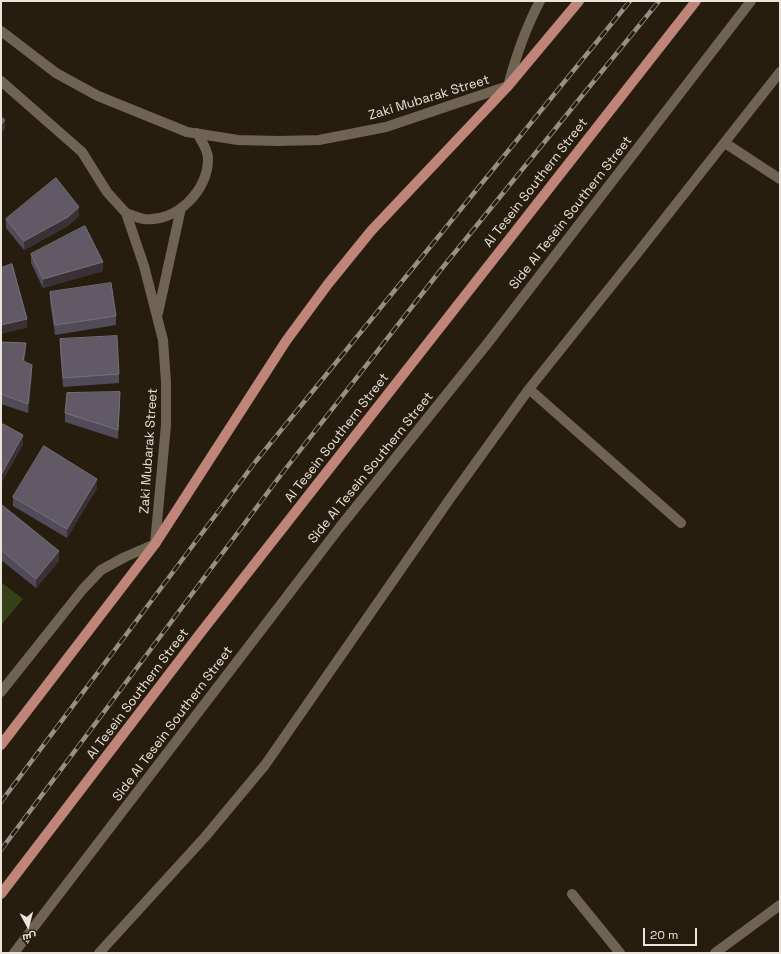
<!DOCTYPE html>
<html>
<head>
<meta charset="utf-8">
<style>
  body { margin:0 }
  #map { position:relative; width:781px; height:954px; overflow:hidden; background:#271d0f; font-family:"Space Grotesk",Cairo,sans-serif }
  canvas { display:block }
  .frame { position:absolute; inset:0; border:2px solid #ebe4db; pointer-events:none }
  .north { position:absolute; left:8px; top:906px; width:40px; height:40px; -webkit-text-stroke:3px #271d0f; paint-order:stroke; rotate:173deg; font-size:11px; font-weight:700; line-height:16px; text-align:center; color:#ebe4db }
  .north::after { content:''; display:block; margin:auto; width:14px; height:18px; background:#ebe4db; clip-path:polygon(50% 0,100% 100%,50% 72%,0 100%) }
  .scale { position:absolute; left:643px; top:928px; width:54px; height:18px; box-sizing:border-box; border:2px solid #ebe4db; border-top:0; padding-left:5px; font-size:12px; line-height:14px; white-space:nowrap; color:#ebe4db; -webkit-text-stroke:3px #271d0f; paint-order:stroke }
</style>
</head>
<body>
<div id="map">
<canvas width="781" height="954"></canvas>
<div class="frame"></div>
<div class="north">ش</div>
<div class="scale">20 m</div>
</div>
<script>
const ctx = document.querySelector('canvas').getContext('2d');
ctx.lineJoin = 'round';
function fillPath(path, color) {
  ctx.fillStyle = color;
  ctx.fill(path, 'evenodd');
}
function strokePath(path, color, width, dash) {
  ctx.strokeStyle = color;
  ctx.lineWidth = width;
  ctx.lineCap = dash ? 'butt' : 'round';
  ctx.setLineDash(dash || []);
  ctx.stroke(path);
}
function label(font, color, halo, rows, align = 'center') {
  ctx.font = font + ' "Space Grotesk",sans-serif';
  ctx.lineWidth = 3;
  ctx.setLineDash([]);
  ctx.textBaseline = 'middle';
  ctx.strokeStyle = halo;
  ctx.fillStyle = color;
  for (const [text, x, y, turn = 0] of rows) {
    ctx.save();
    ctx.translate(x, y);
    ctx.rotate((+turn || 0) * Math.PI / 180);
    ctx.textAlign = isNaN(turn) ? turn : align;
    if (halo) ctx.strokeText(text, 0, 0);
    ctx.fillText(text, 0, 0);
    ctx.restore();
  }
}
fillPath(new Path2D(`
  M1 582 23 599 1 625Z`), '#354117');
strokePath(new Path2D(`
  M1 31 56 73 98 96 187 132 238 140 279 141 319 140 386 127 508 86C516 56 525 29 540 1
  M1 81 82 152 107 192 126 213 144 266 163 340 166 382V425L155 544 125 557 101 570 83 589 1 692
  M725 143 780 179
  M126 213C132 215 138 218 144 219 176 223 209 190 208 158 208 150 201 140 197 133
  M158 313 181 208
  M529 389 681 523
  M572 894 620 953
  M14 953 340 527 487 344 751 1
  M99 953 205 837 265 765 449 500 529 389 636 255 780 72
  M715 953 780 905`), '#6f6353', 10);
strokePath(new Path2D(`
  M1 745 155 544 286 341 328 284 371 231 508 86 579 1
  M1 894 202 631 696 1`), '#be8578', 10);
const rail = new Path2D(`
  M1 802 256 461 630 1
  M1 850 280 476 443 267 659 1`);
strokePath(rail, '#988f84', 4.5);
strokePath(rail, '#271d0f', 3, [9]);
fillPath(new Path2D(`
  M79 216 68 226 24 250 6 228V219Z
  M31 254 103 271 43 288 31 263Z
  M50 292 116 316V325L55 335 50 301Z
  M60 339 119 374V383L63 387 60 348Z
  M1 342 26 353 24 362 32 374 28 413 1 404Z
  M120 402 118 439 65 422V413Z
  M97 488 67 538 13 506V497Z
  M1 505 59 561 36 588 1 560Z`), '#514a58');
fillPath(new Path2D(`
  M5 120V129L1 134V125Z
  M79 207V216L68 226 24 250V241Z
  M103 262V271L43 288V279Z
  M27 319V328L1 334V325Z
  M26 343V353L23 370V361Z
  M32 365V374L28 413V404Z
  M23 435V445L1 484V475Z
  M97 479V488L67 538V529Z
  M59 551V561L36 588V579Z`), '#393135');
const building = new Path2D(`
  M1 117 5 120 1 125Z
  M56 178 79 207 68 217 24 241 6 219Z
  M85 226 103 262 43 279 31 254Z
  M12 264 27 319 1 325V268Z
  M111 283 116 316 55 325 50 292Z
  M117 336 119 374 63 378 60 339Z
  M1 342 26 343 23 361 32 365 28 404 1 394Z
  M120 392 118 430 65 413 67 393Z
  M3 424 23 435 1 475V427Z
  M44 446 97 479 67 529 13 497Z
  M1 505H2L59 551 36 579 1 550Z`);
fillPath(building, '#615a66');
strokePath(building, '#777078', 1);
label('13px', '#ebe4db', '#271d0f', [
  ["Zaki Mubarak Street",429,98,-17],
  ["Al Tesein Southern Street",536,183,-52],
  ["Side Al Tesein Southern Street",571,213,-52],
  ["Al Tesein Southern Street",337,438,-52],
  ["Zaki Mubarak Street",149,451,-86],
  ["Side Al Tesein Southern Street",371,468,-51],
  ["Al Tesein Southern Street",138,694,-53],
  ["Side Al Tesein Southern Street",173,724,-53]
]);
</script>
</body>
</html>
